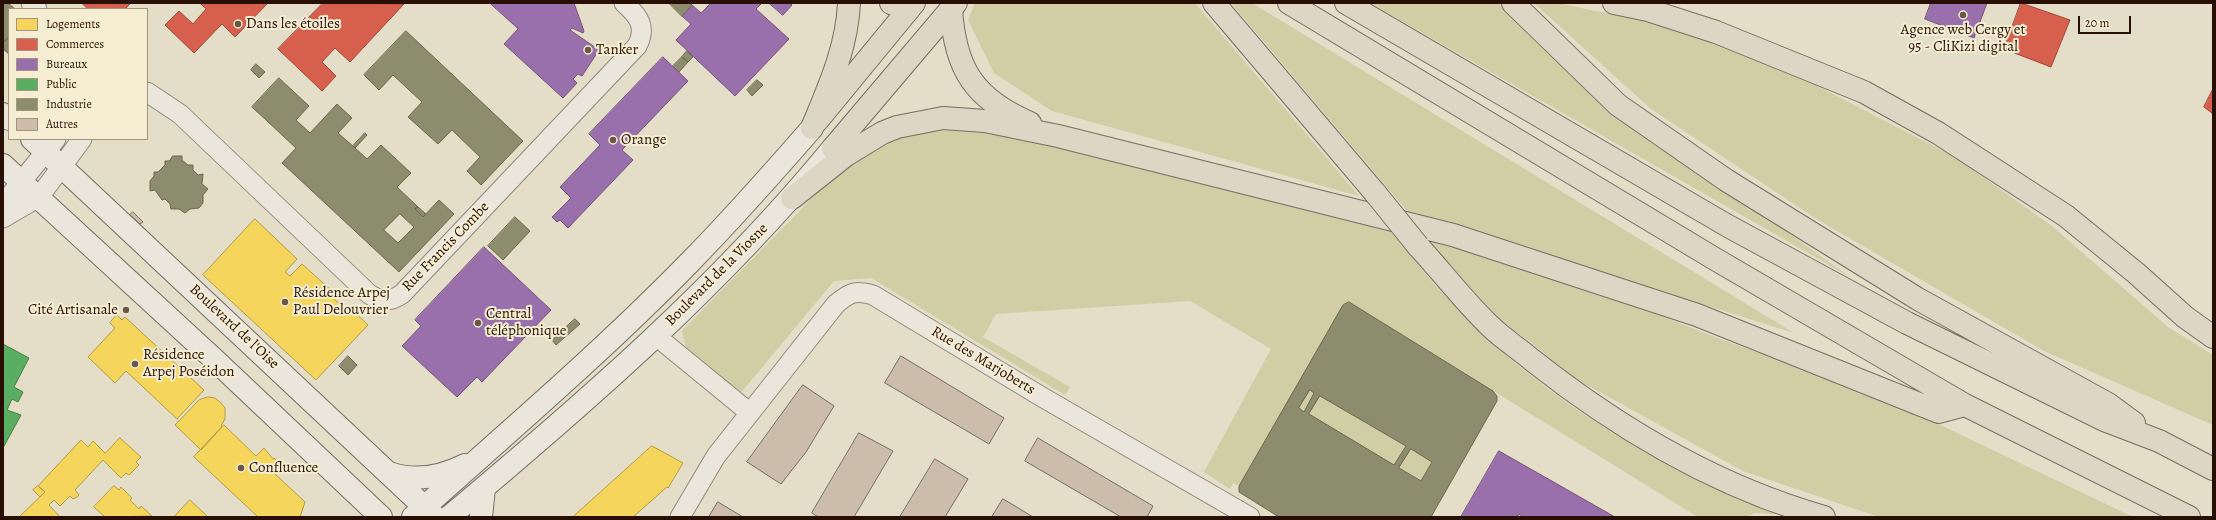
<!DOCTYPE html>
<html>
<head>
<meta charset="utf-8">
<style>
  body { margin:0 }
  #map { position:relative; width:2216px; height:520px; overflow:hidden; background:#e4ddc8; font-family:Alegreya,serif }
  canvas { display:block }
  .frame { position:absolute; inset:0; border:4px solid #280f01; pointer-events:none }
  .legend { position:absolute; left:8px; top:8px; width:140px; height:132px; box-sizing:border-box; background:#f6edd3; border:1px solid #a4947f; margin:0; padding:5px 7px; list-style:none; font-size:12px; color:#280f01 }
  .legend li { display:flex; align-items:center; gap:8px; height:20px }
  .legend b { width:20px; border:1px solid #a4947f }
  .scale { position:absolute; left:2078px; top:16px; width:53px; height:18px; box-sizing:border-box; border:2px solid #280f01; border-top:0; padding-left:5px; font-size:12px; line-height:14px; white-space:nowrap; color:#280f01; -webkit-text-stroke:3px #f6edd3; paint-order:stroke }
</style>
</head>
<body>
<div id="map">
<canvas width="2216" height="520"></canvas>
<div class="frame"></div>
<ul class="legend">
<li><b style="height:11px;background:#f6d55c"></b>Logements</li>
<li><b style="height:11px;background:#d6604d"></b>Commerces</li>
<li><b style="height:11px;background:#9970ab"></b>Bureaux</li>
<li><b style="height:11px;background:#5aae61"></b>Public</li>
<li><b style="height:11px;background:#8c8c6e"></b>Industrie</li>
<li><b style="height:11px;background:#ccbdab"></b>Autres</li>
</ul>
<div class="scale">20 m</div>
</div>
<script>
const ctx = document.querySelector('canvas').getContext('2d');
ctx.lineJoin = 'round';
function fillPath(path, color) {
  ctx.fillStyle = color;
  ctx.fill(path, 'evenodd');
}
function strokePath(path, color, width, dash) {
  ctx.strokeStyle = color;
  ctx.lineWidth = width;
  ctx.lineCap = dash ? 'butt' : 'round';
  ctx.setLineDash(dash || []);
  ctx.stroke(path);
}
function label(font, color, halo, rows, align = 'center') {
  ctx.font = font + ' Alegreya,serif';
  ctx.lineWidth = 4;
  ctx.setLineDash([]);
  ctx.textBaseline = 'middle';
  ctx.strokeStyle = halo;
  ctx.fillStyle = color;
  for (const [text, x, y, turn = 0] of rows) {
    ctx.save();
    ctx.translate(x, y);
    ctx.rotate((+turn || 0) * Math.PI / 180);
    ctx.textAlign = isNaN(turn) ? turn : align;
    if (halo) ctx.strokeText(text, 0, 0);
    ctx.fillText(text, 0, 0);
    ctx.restore();
  }
}
fillPath(new Path2D(`
  M975 3H1195L1359 196 1052 111 994 73 968 20Z
  M1231 3H1252L1794 333 1408 212Z
  M1370 3H1499L1610 107 1852 278Z
  M1534 3H1557L1640 20 1769 61 1955 157 2052 226 2168 327 2213 355V425L2044 351 1818 220 1651 109Z
  M932 126 1001 131 1387 229C1402 241 1412 258 1424 272 1448 300 1474 326 1501 350 1549 393 1606 432 1664 461 1704 480 1745 497 1785 515L1755 513 1746 517H1698L1349 302 1343 305 1239 486 1233 483 1230 489 1204 472 1271 349 1190 301 996 314 983 337 1070 387 1065 395 871 278 834 281 740 394 686 348 682 331 819 191 850 165 878 145Z
  M1430 241 1569 280 1720 339 1882 397 2133 517H1879L1743 471 1576 379 1478 301Z
  M1310 390 1314 393 1304 412 1299 408Z
  M1320 396 1406 446 1394 465 1309 414Z
  M1411 449 1432 462 1421 481 1399 468Z`), '#d1cea6');
const homes = new Path2D(`
  M255 219 297 259 285 272 290 276 302 264 332 291 329 294 349 313 352 310 368 325 316 380 203 275Z
  M117 315 122 320 125 317 204 390 177 419 126 371 115 383 88 357 115 328 110 323Z
  M208 397 215 398 221 403 225 408V419L221 426 222 427 201 450 175 425 199 400Z
  M224 425 256 456 264 448 273 459 274 458 281 464 273 472 305 502 300 517H258L194 457Z
  M120 438 141 457 136 462 139 465 129 475 126 473 121 478 103 460 75 490 79 495 77 497 73 499 70 496 60 506 54 500 49 505 60 517H19L45 492 38 486 81 440 88 447 93 441 105 453Z
  M652 446 683 463 668 488 667 487 633 517H573Z
  M38 486 45 492 40 497 33 490Z
  M114 486 119 490 121 487 132 498 130 500 139 509 141 506 152 516 105 517 94 507Z
  M190 500 208 517H174Z`);
fillPath(homes, '#f6d55c');
strokePath(homes, '#b89a41', 1);
const shops = new Path2D(`
  M82 3H131L125 9H88Z
  M200 3H268L235 37 222 24 194 53 165 25 179 11 193 24 206 9Z
  M323 3 404 4 350 62 335 48 322 62 336 76 322 91 278 49Z
  M2021 3 2070 20 2051 67 2004 49Z
  M2213 89V117L2212 113 2204 107Z`);
fillPath(shops, '#d6604d');
strokePath(shops, '#a24836', 1);
const offices = new Path2D(`
  M490 3H574L584 31 583 33 572 28 570 30 599 50 582 76 578 74 573 79 577 83 563 98 504 44 518 29Z
  M711 3H762L756 9 789 39 735 96 676 40 691 24 682 16 692 5 701 13Z
  M769 3H790L792 5 783 15Z
  M1931 3H1987L1974 38 1925 19Z
  M663 57 688 81 622 150 633 160 568 228 560 220 557 222 552 217 571 198 560 187 600 145 589 134Z
  M484 247 551 310 482 382 477 377 457 397 402 346 421 326 415 320Z
  M1499 451 1615 517H1523L1519 514 1518 517H1461Z`);
fillPath(offices, '#9970ab');
strokePath(offices, '#775378', 1);
const public = new Path2D(`
  M3 344 29 358 14 387 23 392 18 402 12 399 7 410 21 415 3 448Z`);
fillPath(public, '#5aae61');
strokePath(public, '#4b7e44', 1);
const industry = new Path2D(`
  M3 3H8L15 9H9V37L3 43Z
  M669 3H690L692 5 682 16Z
  M406 31 523 141 481 185 467 171 480 157 452 130 438 144 408 117 422 102 393 75 379 90 364 75Z
  M9 37V54L3 49V43Z
  M687 51 693 57 688 62 682 57Z
  M682 57 688 62 679 72 673 66Z
  M256 64 265 72 259 78 251 70Z
  M279 78 309 106 296 120 310 133 337 104 352 118 338 133 355 148 367 159 381 145 411 173 397 187 418 207 415 209 423 217 439 200 454 214 399 272 282 163 296 148 252 107ZM400 214 414 227 398 243 384 230Z
  M757 80 763 85 752 96 747 90Z
  M365 133 367 135 355 148 353 146Z
  M173 156H182V160L188 165H193V170L198 175 203 174 202 184 208 189 203 195V203L199 208 190 209 185 213 179 209H171L170 204 165 199 162 200 155 190 150 191V181L154 176V172H158L165 165V161H169Z
  M418 207 426 214 423 217 415 209Z
  M515 217 530 231 503 260 488 246Z
  M1349 302 1493 391 1497 396V401L1431 517H1279L1239 492V486L1343 305ZM1310 390 1314 393 1304 412 1299 408ZM1320 396 1406 446 1394 465 1309 414ZM1411 449 1432 462 1421 481 1399 468Z
  M575 319 580 324 556 345 552 340Z
  M348 356 357 365 348 375 339 366Z`);
fillPath(industry, '#8c8c6e');
strokePath(industry, '#6e664d', 1);
const building = new Path2D(`
  M133 212 143 222 140 224 130 215Z
  M901 356 1004 418 989 444 885 383Z
  M803 385 834 406 806 452 781 484 747 462Z
  M859 433 893 451 854 517H818L812 513Z
  M1038 438 1153 506 1147 517H1121L1025 461Z
  M935 459 968 479 945 517H900Z
  M1003 499 1010 503 1033 517H992Z
  M718 502 743 517H709Z`);
fillPath(building, '#ccbdab');
strokePath(building, '#756e62', 1);
const street = new Path2D(`
  M31 3 37 9
  M147 92 180 114 369 294C381 302 390 302 402 294L637 46C647 27 639 16 624 3
  M3 204 56 139
  M3 218 39 197 82 139
  M656 336 750 413
  M680 517 716 456 836 304C850 292 856 290 873 295L1042 397 1250 517`);
const secondary = new Path2D(`
  M3 114 9 119
  M32 139 435 517
  M3 165 216 361 381 517
  M389 473C415 482 441 477 465 465
  M413 517C506 434 602 352 689 263 732 219 772 174 812 128
  M449 517C585 403 720 286 833 148
  M481 517 484 488`);
const primary = new Path2D(`
  M817 121 914 3
  M833 148 956 3`);
const highway = new Path2D(`
  M891 3 909 9
  M1214 3 1376 194
  M1289 3 1715 259 1965 405 2189 517
  M1346 3 1728 226 1907 323 2104 420 2159 441 2213 469
  M1513 3 1618 105 1726 180 1918 299 2108 404 2134 423
  M1614 3 1648 10 1716 32 1864 92 1938 133 2066 216 2136 273 2185 317 2213 337
  M951 9C955 69 974 99 1030 123
  M812 128C829 87 847 48 849 3
  M792 198 846 155 882 133 897 127 943 118 985 121 1058 136 1453 235 1697 315 1939 412 1965 405
  M1418 246C1442 272 1464 301 1489 325 1502 338 1518 348 1532 360 1618 428 1718 487 1824 517`);
strokePath(street, '#90897c', 21);
strokePath(secondary, '#756e62', 24);
strokePath(primary, '#756e62', 24);
strokePath(highway, '#756e62', 24);
strokePath(street, '#eae6db', 19);
strokePath(secondary, '#eae6db', 22);
strokePath(primary, '#ddd6c5', 22);
strokePath(highway, '#ddd6c5', 22);
const highwayBridge = new Path2D(`
  M1376 194 1418 246`);
strokePath(highwayBridge, '#756e62', 24, []);
strokePath(highwayBridge, '#ddd6c5', 22);
for (const [x, y, r, color] of [
  [1963,15,4,"#6a5747"],
  [238,24,4,"#6a5747"],
  [588,50,4,"#6a5747"],
  [613,140,4,"#6a5747"],
  [285,302,4,"#6a5747"],
  [126,310,4,"#6a5747"],
  [478,323,4,"#6a5747"],
  [135,364,4,"#6a5747"],
  [241,468,4,"#6a5747"]
]) {
  const dot = new Path2D();
  dot.arc(x, y, r, 0, 2 * Math.PI);
  ctx.fillStyle = color;
  ctx.fill(dot);
  strokePath(dot, '#f6edd3', 1.5);
}
label('15px', '#280f01', '#f6edd3', [
  ["Dans les étoiles",246,24],
  ["Agence web Cergy et",1963,30,"center"],
  ["95 - CliKizi digital",1963,47,"center"],
  ["Tanker",596,50],
  ["Orange",621,140],
  ["Résidence Arpej",293,293],
  ["Paul Delouvrier",293,310],
  ["Cité Artisanale",118,310,"right"],
  ["Central",486,314],
  ["téléphonique",486,331],
  ["Résidence",143,355],
  ["Arpej Poséidon",143,372],
  ["Confluence",249,468]
], 'left');
label('15px', '#280f01', '#f6edd3', [
  ["Rue Francis Combe",446,247,-46],
  ["Boulevard de la Viosne",717,275,-45],
  ["Boulevard de l'Oise",234,327,43],
  ["Rue des Marjoberts",983,361,31]
]);
</script>
</body>
</html>
